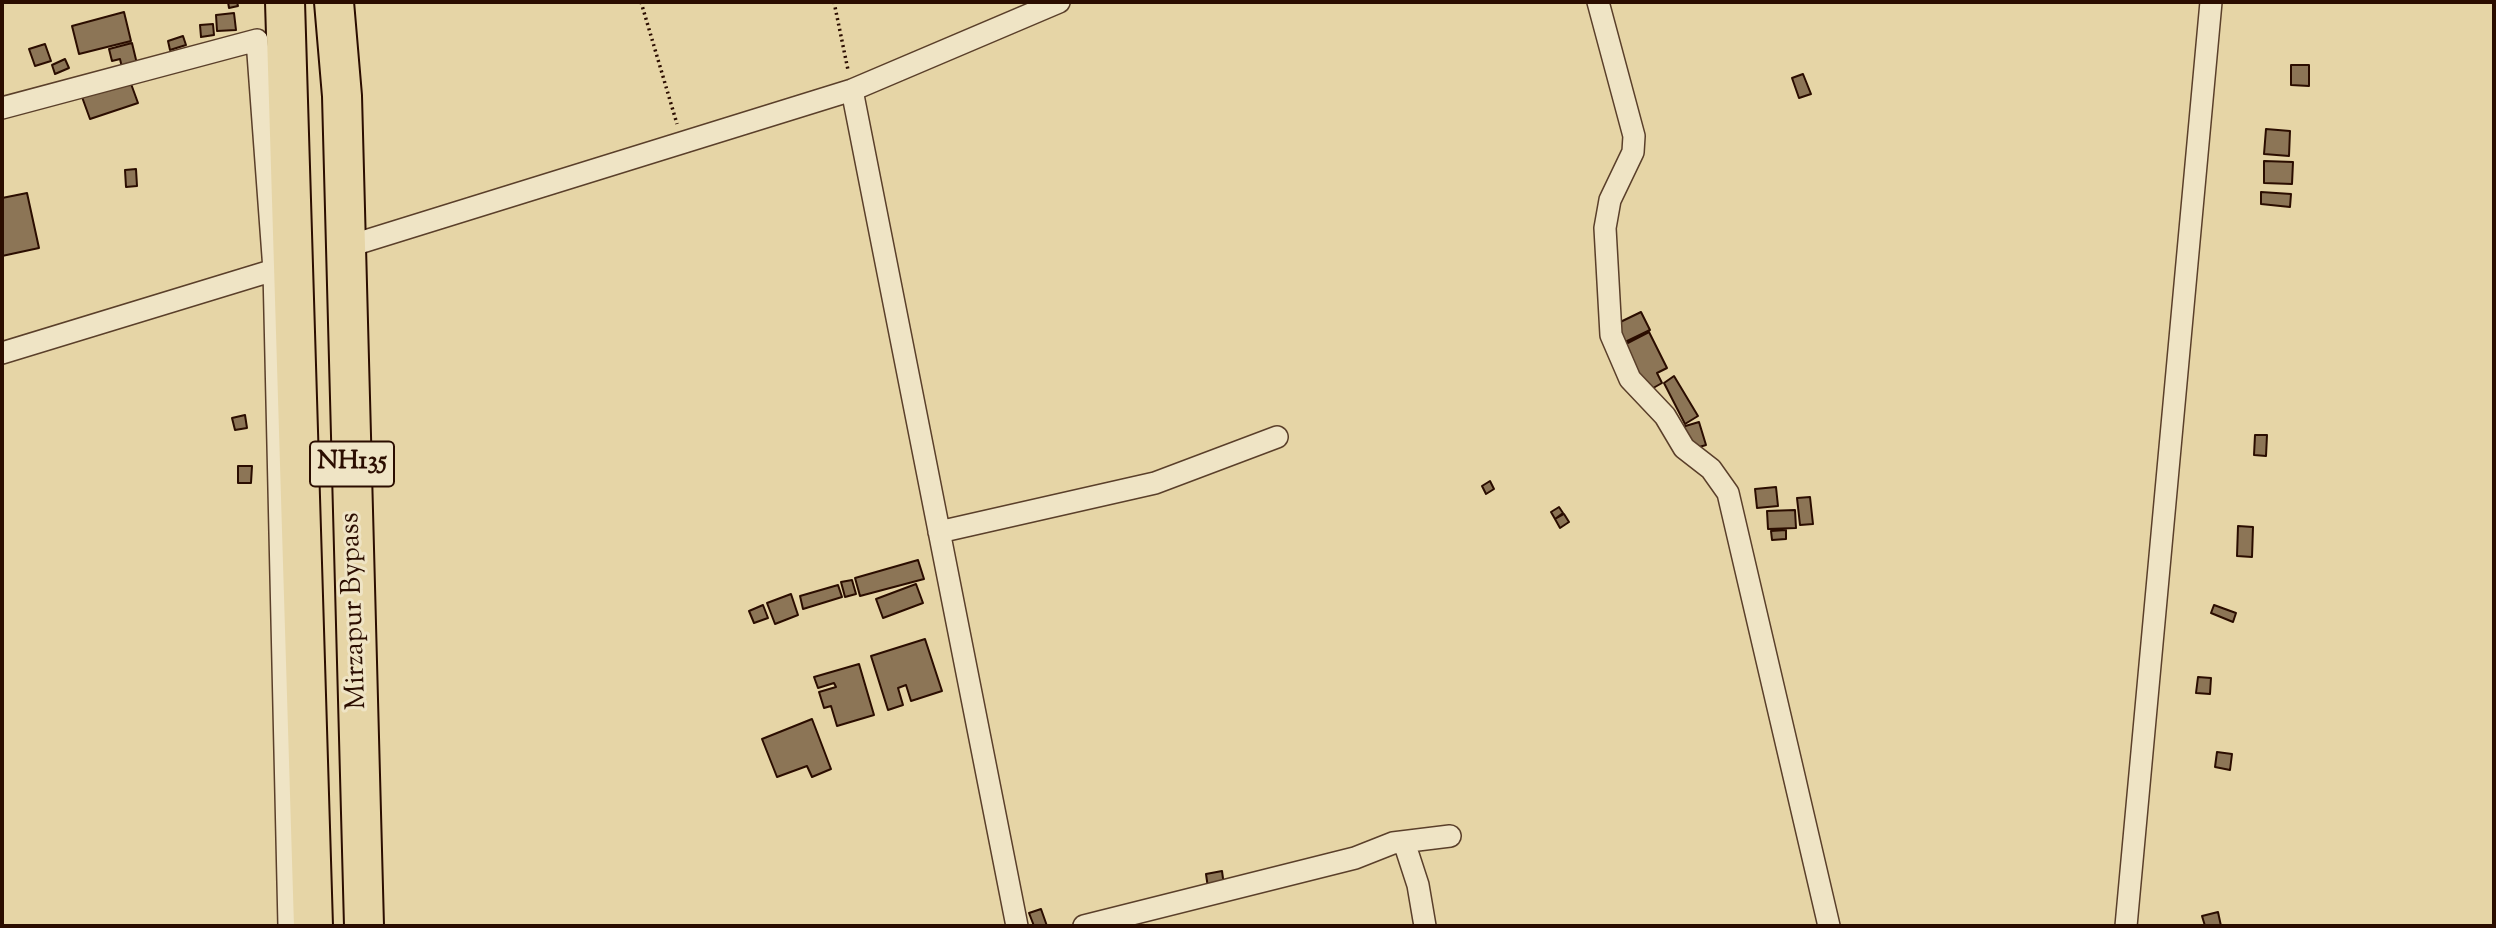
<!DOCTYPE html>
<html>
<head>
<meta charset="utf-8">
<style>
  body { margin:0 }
  #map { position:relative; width:2496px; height:928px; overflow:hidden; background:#e6d5a6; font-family:"Sorts Mill Goudy",serif }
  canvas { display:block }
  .frame { position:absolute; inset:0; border:4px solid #2b0d00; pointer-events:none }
</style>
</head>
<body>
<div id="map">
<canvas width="2496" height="928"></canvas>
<div class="frame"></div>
</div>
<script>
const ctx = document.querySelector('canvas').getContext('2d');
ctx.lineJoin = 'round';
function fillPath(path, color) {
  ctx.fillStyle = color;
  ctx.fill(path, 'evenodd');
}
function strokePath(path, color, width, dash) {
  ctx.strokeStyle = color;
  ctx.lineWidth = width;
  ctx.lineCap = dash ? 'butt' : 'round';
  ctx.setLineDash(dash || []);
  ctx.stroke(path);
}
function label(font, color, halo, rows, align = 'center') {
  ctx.font = font + ' "Sorts Mill Goudy",serif';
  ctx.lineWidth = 6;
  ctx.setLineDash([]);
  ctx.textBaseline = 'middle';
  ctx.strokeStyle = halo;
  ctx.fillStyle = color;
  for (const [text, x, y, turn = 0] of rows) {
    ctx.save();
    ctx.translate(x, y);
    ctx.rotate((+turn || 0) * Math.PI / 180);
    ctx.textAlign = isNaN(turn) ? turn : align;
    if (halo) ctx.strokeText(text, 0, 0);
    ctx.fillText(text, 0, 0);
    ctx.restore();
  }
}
const building = new Path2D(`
  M228 2H237L238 6 229 8Z
  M124 12 131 41 79 54 72 26Z
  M234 13 236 30 217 31 216 15Z
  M213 24 214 35 201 37 200 25Z
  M183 36 186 45 170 50 168 41Z
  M132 43 138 68 123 72 120 59 112 61 109 49Z
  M45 44 51 61 35 66 29 49Z
  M65 59 69 68 55 74 52 65Z
  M2291 65H2309V86L2291 85Z
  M1803 74 1811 94 1799 98 1792 78Z
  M130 81 138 103 90 119 82 97Z
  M2266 129 2290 131 2289 156 2264 154Z
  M2264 161 2293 162 2292 184 2264 183Z
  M136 169 137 186 126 187 125 170Z
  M2261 192 2291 194 2290 207 2261 204Z
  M27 193 39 248 2 256V198Z
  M1641 312 1650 330 1621 344 1612 326Z
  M1649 332 1667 368 1657 373 1662 383 1648 391 1618 348Z
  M1674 376 1698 416 1685 424 1664 383Z
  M245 415 247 428 235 430 232 418Z
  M1699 422 1706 445 1689 450 1682 427Z
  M2255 435H2267L2266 456 2254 455Z
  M238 466H252L251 483H238Z
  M1490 481 1494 489 1486 494 1482 486Z
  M1776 487 1778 506 1757 508 1755 489Z
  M1810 497 1813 524 1800 525 1797 498Z
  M1559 507 1563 513 1555 519 1551 512Z
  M1795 510 1796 528 1768 529 1767 511Z
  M1564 514 1569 522 1560 528 1555 519Z
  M2238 526 2253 527 2252 557 2237 556Z
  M1786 530V539L1772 540 1771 531Z
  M918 560 924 579 860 596 855 578Z
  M852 580 856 594 845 597 841 582Z
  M916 584 923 603 883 618 876 599Z
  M838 585 842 597 803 609 800 596Z
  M791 594 798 615 775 624 767 603Z
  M763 605 768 618 754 623 749 611Z
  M2214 605 2236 613 2233 622 2211 613Z
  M925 639 942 691 911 701 906 685 898 688 903 705 888 710 871 656Z
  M859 664 874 715 837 726 831 706 824 708 819 692 836 687 834 683 818 688 814 677Z
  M2198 677 2211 678 2210 694 2196 693Z
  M812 719 831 769 812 777 807 766 777 777 762 739Z
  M2217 752 2232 754 2230 770 2215 767Z
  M1222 871 1224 886 1208 888 1206 874Z
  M1041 909 1047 926H1034L1029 913Z
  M2218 912 2221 926H2205L2202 916Z`);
fillPath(building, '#8c7556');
strokePath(building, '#2b0d00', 2);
const street = new Path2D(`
  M1598 2 1634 136 1633 152 1610 200 1605 228 1611 335 1630 379 1665 416 1684 448 1711 469 1728 493 1829 926
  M852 90 1017 926
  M2 108 257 40 274 270 289 926
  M346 247 852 90 1059 2
  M2 353 274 270
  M939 532 1155 483 1277 437
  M1404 842 1418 885 1425 926
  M1084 926 1355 858 1393 843 1450 836
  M2126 926 2211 2`);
const highway = new Path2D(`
  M285 2 313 926
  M334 2 342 96 364 926`);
strokePath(street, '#5a3f2a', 24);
strokePath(highway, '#2b0d00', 42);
strokePath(new Path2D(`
  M641 2 677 124
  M834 2 848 70`), '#2b0d00', 3.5, [2, 3.5]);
strokePath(street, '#efe4c5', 21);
strokePath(highway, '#e6d5a6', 38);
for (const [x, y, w] of [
  [352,464,84]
]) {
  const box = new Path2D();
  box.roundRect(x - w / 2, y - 22.5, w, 45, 5);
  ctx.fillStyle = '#efe4c5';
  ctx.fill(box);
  strokePath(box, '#2b0d00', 2);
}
label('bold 26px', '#2b0d00', null, [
  ["NH135",352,464]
]);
label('28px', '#2b0d00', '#efe4c5', [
  ["Mirzapur Bypass",356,611,-92]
]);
</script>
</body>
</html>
